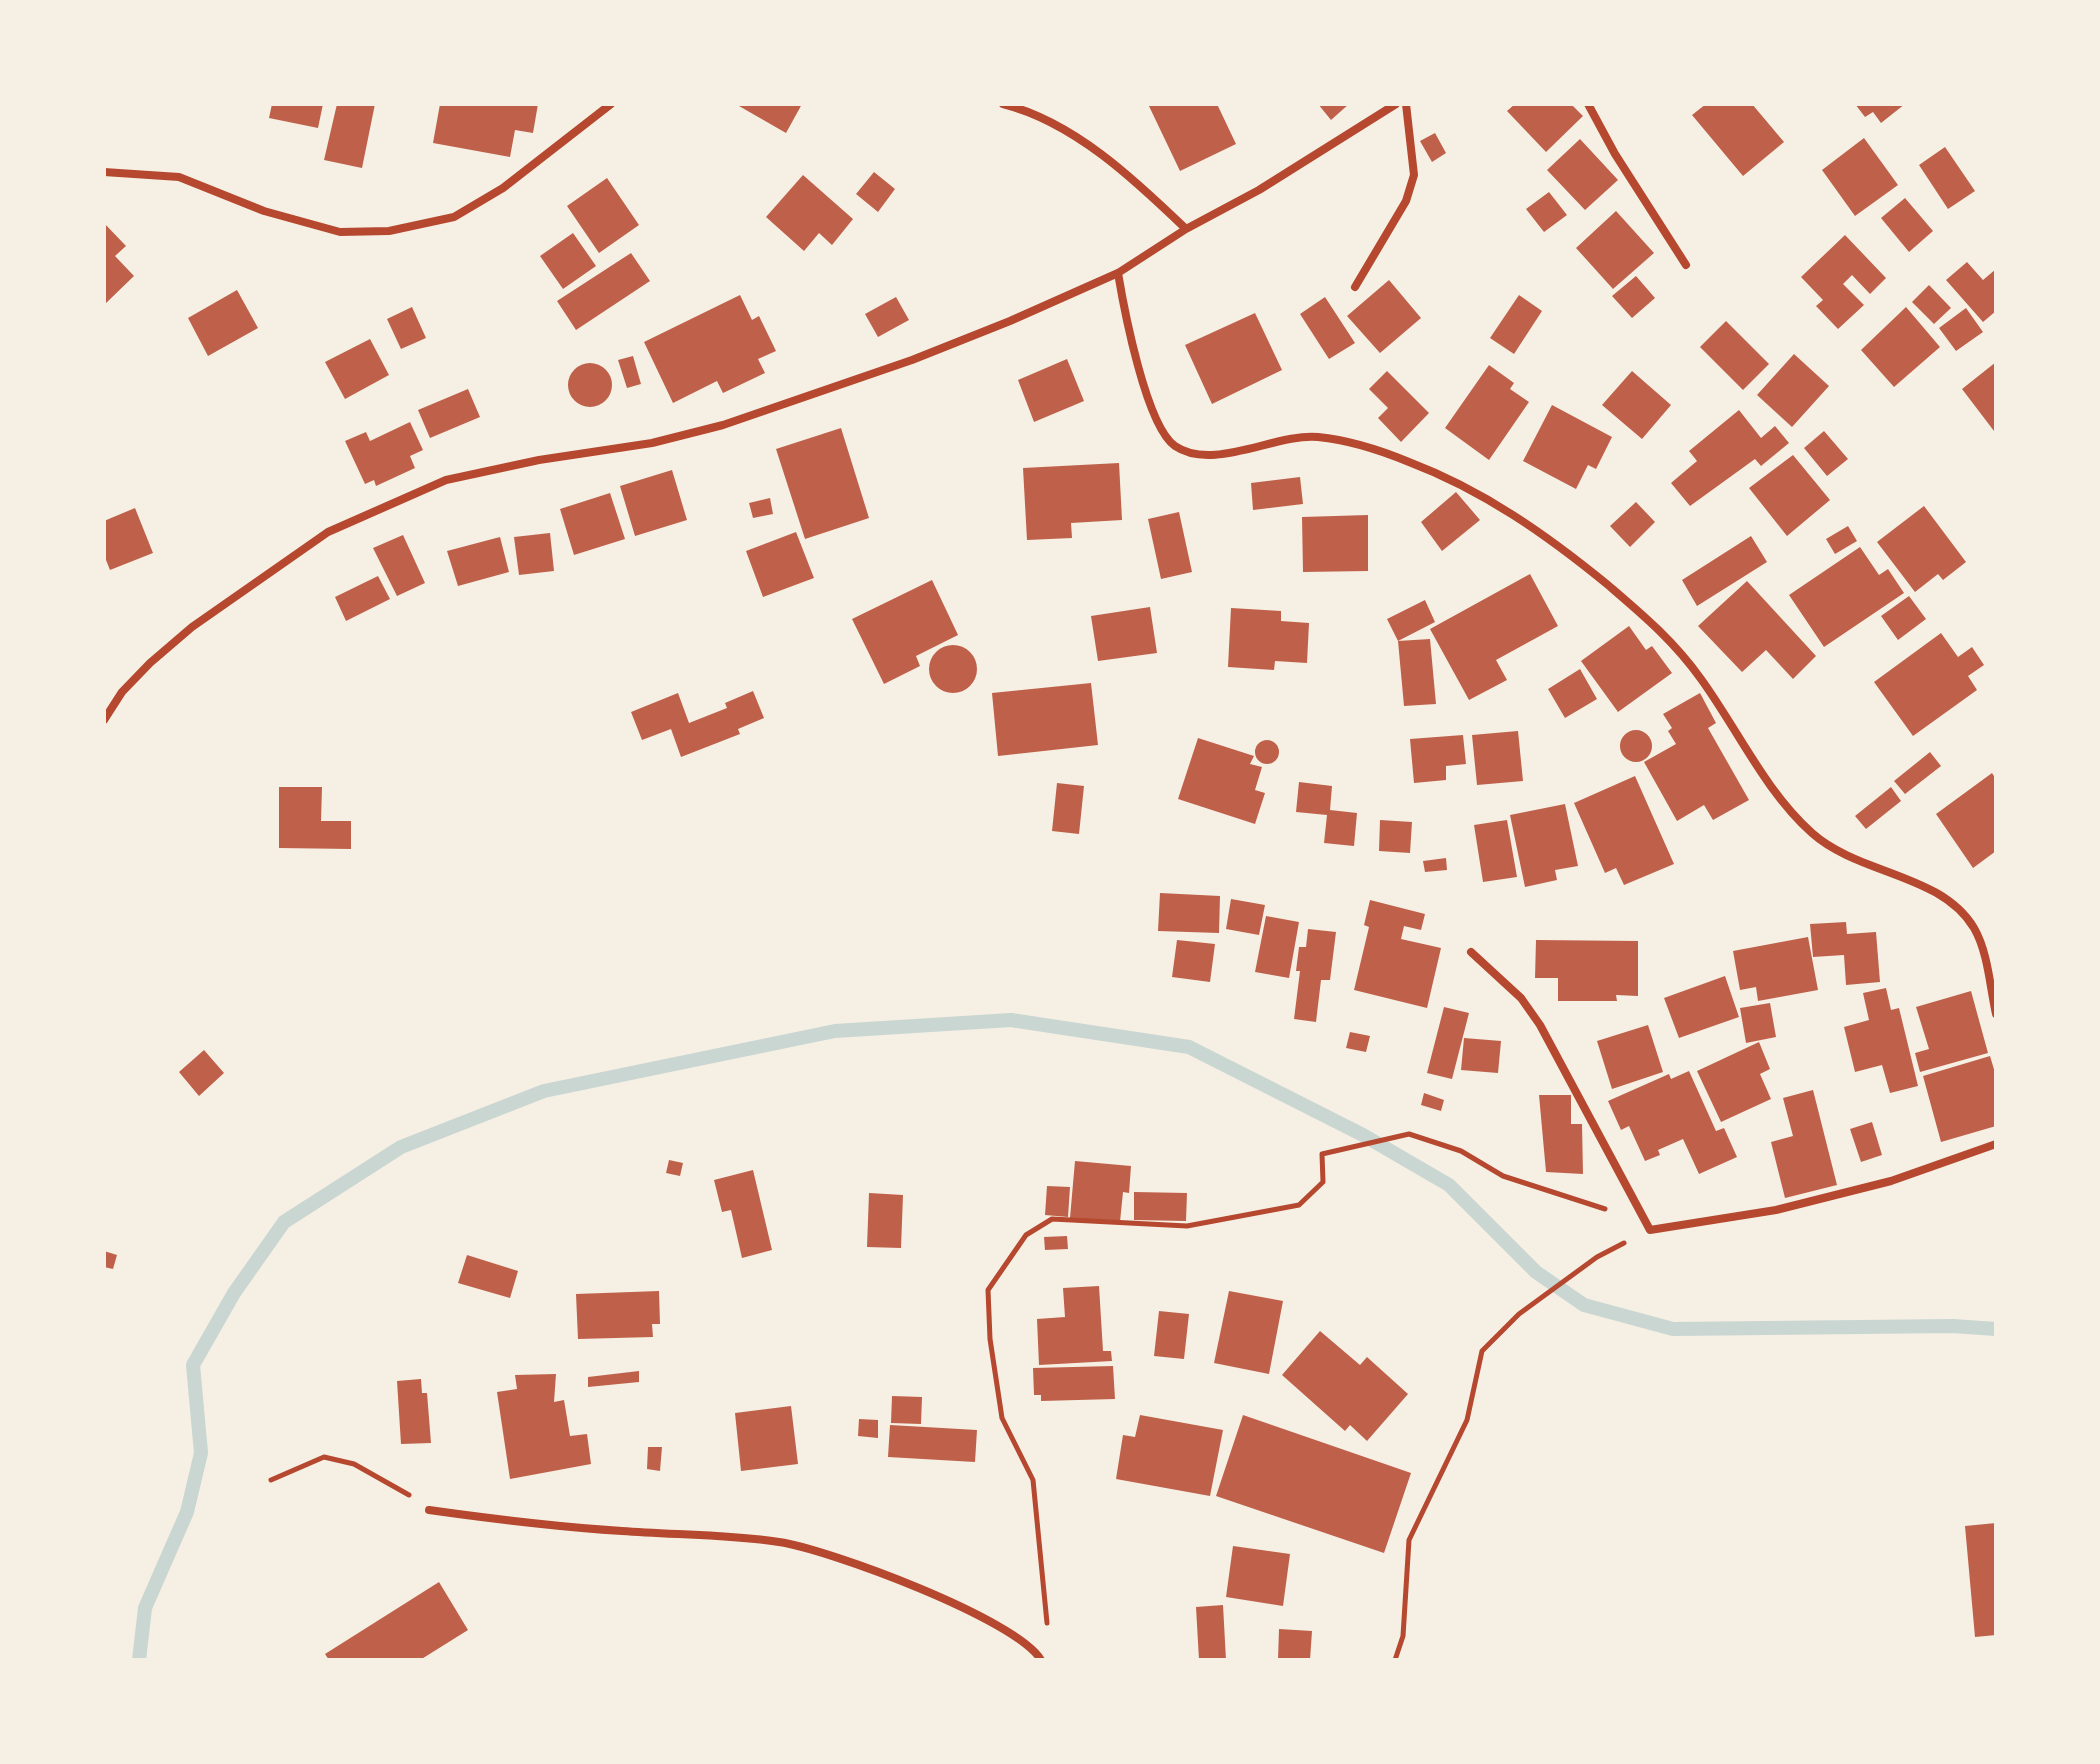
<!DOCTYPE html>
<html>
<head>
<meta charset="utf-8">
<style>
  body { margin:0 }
  #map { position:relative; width:2100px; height:1764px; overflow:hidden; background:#f6efe4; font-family:"Golos Text",sans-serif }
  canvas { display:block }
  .frame { position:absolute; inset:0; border:106px solid #f6efe4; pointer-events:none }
</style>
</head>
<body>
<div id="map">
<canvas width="2100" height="1764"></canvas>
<div class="frame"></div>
</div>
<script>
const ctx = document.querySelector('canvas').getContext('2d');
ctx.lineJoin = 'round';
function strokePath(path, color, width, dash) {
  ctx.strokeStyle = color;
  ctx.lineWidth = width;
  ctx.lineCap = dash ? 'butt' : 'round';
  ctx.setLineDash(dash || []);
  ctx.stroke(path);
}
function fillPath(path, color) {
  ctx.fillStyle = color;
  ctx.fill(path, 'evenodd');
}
strokePath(new Path2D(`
  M139 1660 145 1608 187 1512 201 1453 193 1365 234 1293 284 1222 401 1147 544 1091 835 1031 1011 1020 1189 1047 1363 1135 1449 1185 1536 1272 1584 1305 1673 1329 1953 1326 1996 1329`), '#c9d6d2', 14);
fillPath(new Path2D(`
  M272 104H323L318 128 269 118Z
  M337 104H375L362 168 324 160Z
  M440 104H538L533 133 515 130 510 157 433 143Z
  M740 104H802L786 133 739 106Z
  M1148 104H1217L1236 144 1180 171Z
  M1318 104H1349L1331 120Z
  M1515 104H1571L1583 116 1546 152 1507 111Z
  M1706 104H1752L1784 142 1743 176 1692 115Z
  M1855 104H1905L1881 123 1873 112 1865 117Z
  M1435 133 1446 153 1432 162 1420 141Z
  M1864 138 1898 185 1855 216 1822 170Z
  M1580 139 1618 180 1585 210 1547 170Z
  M1945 147 1975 191 1948 209 1919 165Z
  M874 172 895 189 878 212 856 194Z
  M803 175 853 219 832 245 819 233 804 251 766 217Z
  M607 178 639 225 599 253 567 206Z
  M1549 192 1567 215 1544 232 1526 209Z
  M1905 198 1933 231 1909 252 1881 218Z
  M1616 211 1654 253 1613 289 1576 248Z
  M104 223 126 246 115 256 134 276 104 305Z
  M573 233 596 266 563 289 540 256Z
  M1845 235 1886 278 1870 294 1852 275 1843 284 1864 305 1838 329 1816 306 1823 300 1801 277Z
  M631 253 650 281 576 330 557 301Z
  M1967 262 1983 280 1996 269V311L1983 322 1946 280Z
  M1636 276 1655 298 1632 318 1612 296Z
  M1389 280 1421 318 1380 353 1347 316Z
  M1929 285 1951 308 1934 324 1912 302Z
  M237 290 258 328 208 356 188 318Z
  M740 295 752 320 759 316 776 351 758 359 765 373 723 393 717 381 673 403 644 342Z
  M1519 295 1542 311 1514 354 1490 338Z
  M896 297 909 320 878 337 865 314Z
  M1325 297 1355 343 1329 359 1300 314Z
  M412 307 426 338 401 349 387 319Z
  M1906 307 1940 347 1894 387 1861 350Z
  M1966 308 1983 332 1956 351 1939 328Z
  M1255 313 1282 370 1212 404 1185 345Z
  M1726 321 1769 364 1743 390 1700 347Z
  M370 339 389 375 345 399 325 362Z
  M1794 354 1829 386 1792 427 1757 395Z
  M633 356 641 384 627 388 618 360Z
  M1067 359 1084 401 1034 422 1018 380Z
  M1996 362V430L1994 431 1962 389Z
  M568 385a22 22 0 1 1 44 0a22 22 0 1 1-44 0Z
  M1489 365 1514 383 1510 389 1529 402 1489 460 1445 428Z
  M1387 371 1429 413 1401 442 1378 418 1388 408 1369 389Z
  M1632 371 1671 405 1642 439 1602 405Z
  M468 389 480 417 430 438 418 410Z
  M1552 405 1612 437 1596 469 1588 465 1576 489 1523 461Z
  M1739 410 1761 438 1775 426 1789 443 1761 466 1755 459 1690 506 1671 483 1697 461 1689 451Z
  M410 422 423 450 410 456 415 468 376 486 374 480 365 484 345 441 366 432 370 441Z
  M841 428 869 518 805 539 776 449Z
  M1824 431 1848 459 1827 476 1804 448Z
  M1793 455 1830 500 1787 536 1749 488Z
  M1119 463 1122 520 1071 523 1072 538 1027 540 1023 468Z
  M672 470 687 520 635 536 620 486Z
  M1300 477 1303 504 1253 510 1251 483Z
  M1456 492 1480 520 1442 551 1421 522Z
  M610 493 625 539 574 555 560 509Z
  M770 498 773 514 753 518 749 503Z
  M1636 502 1655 522 1630 547 1610 526Z
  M1924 506 1966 562 1943 580 1938 574 1915 592 1877 542Z
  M135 508 153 553 110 570 104 555V521Z
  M1179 512 1192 572 1161 579 1148 519Z
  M1368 515V571L1303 572 1302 517Z
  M1848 526 1857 541 1835 554 1826 539Z
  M796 532 814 578 763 597 746 551Z
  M550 533 554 571 519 575 514 537Z
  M403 535 425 583 397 596 373 548Z
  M1751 536 1767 562 1697 606 1682 580Z
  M500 537 509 572 458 586 447 551Z
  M1860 547 1879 575 1888 569 1904 593 1824 647 1789 595Z
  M1530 574 1558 626 1496 660 1507 680 1469 700 1430 629Z
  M378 576 390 599 346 621 335 597Z
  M932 580 958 635 916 656 920 666 884 684 852 619Z
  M1747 581 1816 656 1793 679 1766 650 1742 672 1698 626Z
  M1909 596 1926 619 1898 640 1881 616Z
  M1425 600 1435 622 1398 641 1387 619Z
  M1150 607 1157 653 1098 661 1091 616Z
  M1231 608 1281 611V621L1309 623 1307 663 1275 661 1274 670 1228 667Z
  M1629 626 1646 650 1652 646 1672 673 1618 712 1581 661Z
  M1941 633 1958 657 1972 647 1984 665 1968 676 1977 690 1913 736 1874 682Z
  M1430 639 1436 704 1404 706 1398 641Z
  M929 669a24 24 0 1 1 48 0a24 24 0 1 1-48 0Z
  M1580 669 1597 699 1565 718 1548 689Z
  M1091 683 1098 745 998 756 992 693Z
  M753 691 764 718 738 729 740 734 681 757 671 729 642 740 631 712 678 693 689 723 727 708 725 703Z
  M1700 693 1716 723 1708 728 1749 800 1713 820 1704 805 1677 821 1644 762 1676 744 1668 731 1672 728 1663 714Z
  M1620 746a16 16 0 1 1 32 0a16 16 0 1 1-32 0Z
  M1518 731 1523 781 1477 785 1472 735Z
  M1463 735 1466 764 1446 766V780L1414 783 1410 739Z
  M1198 738 1254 756 1250 764 1262 767 1255 790 1265 793 1255 824 1178 799Z
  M1255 752a12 12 0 1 1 24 0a12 12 0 1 1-24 0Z
  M1930 752 1941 766 1905 794 1894 781Z
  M1992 773 1996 779V851L1973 868 1936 814Z
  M1635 776 1674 864 1624 885 1616 868 1605 873 1574 803Z
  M1299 782 1332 786 1330 810 1357 813 1354 846 1324 843 1327 815 1296 812Z
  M1057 783 1084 786 1079 834 1052 831Z
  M279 787H322L321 821H351V849L279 848Z
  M1891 787 1901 801 1866 829 1855 816Z
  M1565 804 1578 866 1555 870 1557 880 1525 887 1510 815Z
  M1380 820 1412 822 1410 853 1379 851Z
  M1507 820 1517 877 1483 882 1474 825Z
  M1446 858 1447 870 1425 872 1423 861Z
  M1160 893 1220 896 1219 933 1158 931Z
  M1231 899 1265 905 1259 935 1226 929Z
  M1370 900 1425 914 1421 930 1404 926 1401 939 1441 948 1427 1008 1354 990 1369 927 1364 925Z
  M1266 916 1299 922 1289 978 1255 972Z
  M1846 922 1847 934 1876 932 1880 982 1846 985 1844 955 1813 957 1810 924Z
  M1308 929 1336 932 1330 980H1321L1316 1022 1294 1019 1300 971H1296L1299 947H1306Z
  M1808 937 1818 990 1758 1001 1756 987 1740 990 1733 951Z
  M1177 940 1215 944 1210 982 1172 977Z
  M1536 940 1638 941V996L1616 995 1617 1001H1558V978H1535Z
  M1725 976 1739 1017 1679 1038 1664 998Z
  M1886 988 1891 1010 1899 1008 1918 1086 1890 1093 1882 1065 1855 1072 1844 1027 1869 1020 1863 993Z
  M1971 991 1988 1053 1920 1072 1915 1053 1929 1049 1916 1007Z
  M1770 1003 1776 1037 1746 1043 1740 1008Z
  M1444 1007 1469 1013 1452 1079 1427 1073Z
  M1648 1025 1663 1072 1612 1089 1597 1041Z
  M1350 1032 1370 1036 1366 1052 1346 1048Z
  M1464 1038 1501 1041 1498 1073 1461 1070Z
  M1759 1042 1770 1069 1760 1074 1771 1099 1721 1122 1697 1071Z
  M204 1050 224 1073 199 1096 179 1072Z
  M1990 1056 1996 1076V1126L1941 1142 1923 1076Z
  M1689 1071 1716 1131 1724 1128 1737 1157 1699 1174 1683 1139 1658 1150 1660 1155 1645 1161 1629 1126 1621 1130 1608 1101 1669 1074 1671 1079Z
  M1813 1090 1837 1185 1785 1198 1771 1142 1793 1136 1783 1098Z
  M1424 1093 1444 1100 1441 1111 1421 1105Z
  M1539 1095H1571V1124H1582L1583 1174 1546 1172Z
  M1872 1122 1882 1155 1861 1162 1850 1129Z
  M669 1160 683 1163 680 1176 666 1173Z
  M1075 1161 1131 1166 1129 1193 1123 1192 1120 1222 1070 1218Z
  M753 1170 772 1250 742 1258 731 1210 722 1212 714 1180Z
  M1047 1186 1070 1187 1068 1217 1045 1215Z
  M1134 1192 1187 1193 1186 1221 1134 1220Z
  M869 1193 903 1195 901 1248 867 1247Z
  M1067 1236 1068 1249 1045 1250 1044 1237Z
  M104 1251 117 1255 113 1269 104 1267Z
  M467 1255 518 1271 510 1298 458 1283Z
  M1099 1286 1103 1351H1111L1112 1361 1039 1365 1037 1319 1065 1317 1063 1288Z
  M659 1291 660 1324H652L653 1337 578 1339 576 1294Z
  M1229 1291 1283 1301 1269 1374 1214 1363Z
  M1159 1311 1189 1314 1184 1359 1154 1356Z
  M1320 1331 1360 1365 1367 1357 1408 1394 1367 1441 1350 1425 1345 1431 1282 1375Z
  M1113 1366 1115 1399 1041 1401V1395H1034L1033 1368Z
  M639 1371V1382L588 1387V1377Z
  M556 1374 554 1402 564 1400 570 1436 587 1434 591 1464 510 1479 497 1392 517 1389 515 1375Z
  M421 1379 422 1393H427L431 1443 401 1444 397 1381Z
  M892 1396 922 1397 921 1424 891 1423Z
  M791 1406 798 1464 741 1471 735 1413Z
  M1140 1415 1223 1430 1210 1496 1116 1479 1123 1435 1135 1437Z
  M1243 1415 1411 1473 1384 1553 1216 1496Z
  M859 1419 878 1420V1438L858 1436Z
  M890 1425 977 1430 975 1462 888 1457Z
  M648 1447H662L660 1471 647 1469Z
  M1996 1523V1635L1975 1637 1965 1526Z
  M1233 1546 1290 1554 1283 1606 1226 1597Z
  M439 1582 468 1630 420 1660H329L325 1654Z
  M1223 1605 1226 1660H1199L1196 1607Z
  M1279 1629 1312 1631 1310 1660H1278Z`), '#bf614a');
strokePath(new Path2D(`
  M271 1480 324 1457 354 1464 409 1495
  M1047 1623 1033 1480 1002 1418 990 1339 988 1290 1026 1235 1052 1219 1187 1226 1299 1205 1323 1182 1322 1154 1409 1134 1461 1151 1503 1176 1605 1209
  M1395 1660 1403 1636 1409 1540 1467 1420 1482 1351 1519 1314 1597 1257 1624 1243`), '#b5482f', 5);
strokePath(new Path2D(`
  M1003 104C1074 122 1134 179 1186 229
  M1588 104 1615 154 1686 265
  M104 172 179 177 264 211 340 232 389 231 454 217 503 188 611 104
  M1118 273C1124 309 1146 426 1175 446 1213 472 1276 433 1318 437 1349 440 1380 450 1409 462 1483 490 1547 535 1608 585 1643 615 1674 641 1701 679 1738 730 1765 791 1812 833 1859 875 1941 873 1974 928 1988 952 1990 987 1996 1014
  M1355 287 1406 201 1414 175 1406 104
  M104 720 122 692 150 663 192 627 328 532 446 480 539 460 652 443 723 425 912 360 1010 321 1118 273 1186 229 1259 190 1396 104
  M1471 952 1521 998 1540 1025 1650 1230 1776 1210 1891 1181 1996 1144
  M429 1510C493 1519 557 1527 622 1531 673 1535 727 1534 779 1542 828 1549 1017 1619 1041 1660`), '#b5482f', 8);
</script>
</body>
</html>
